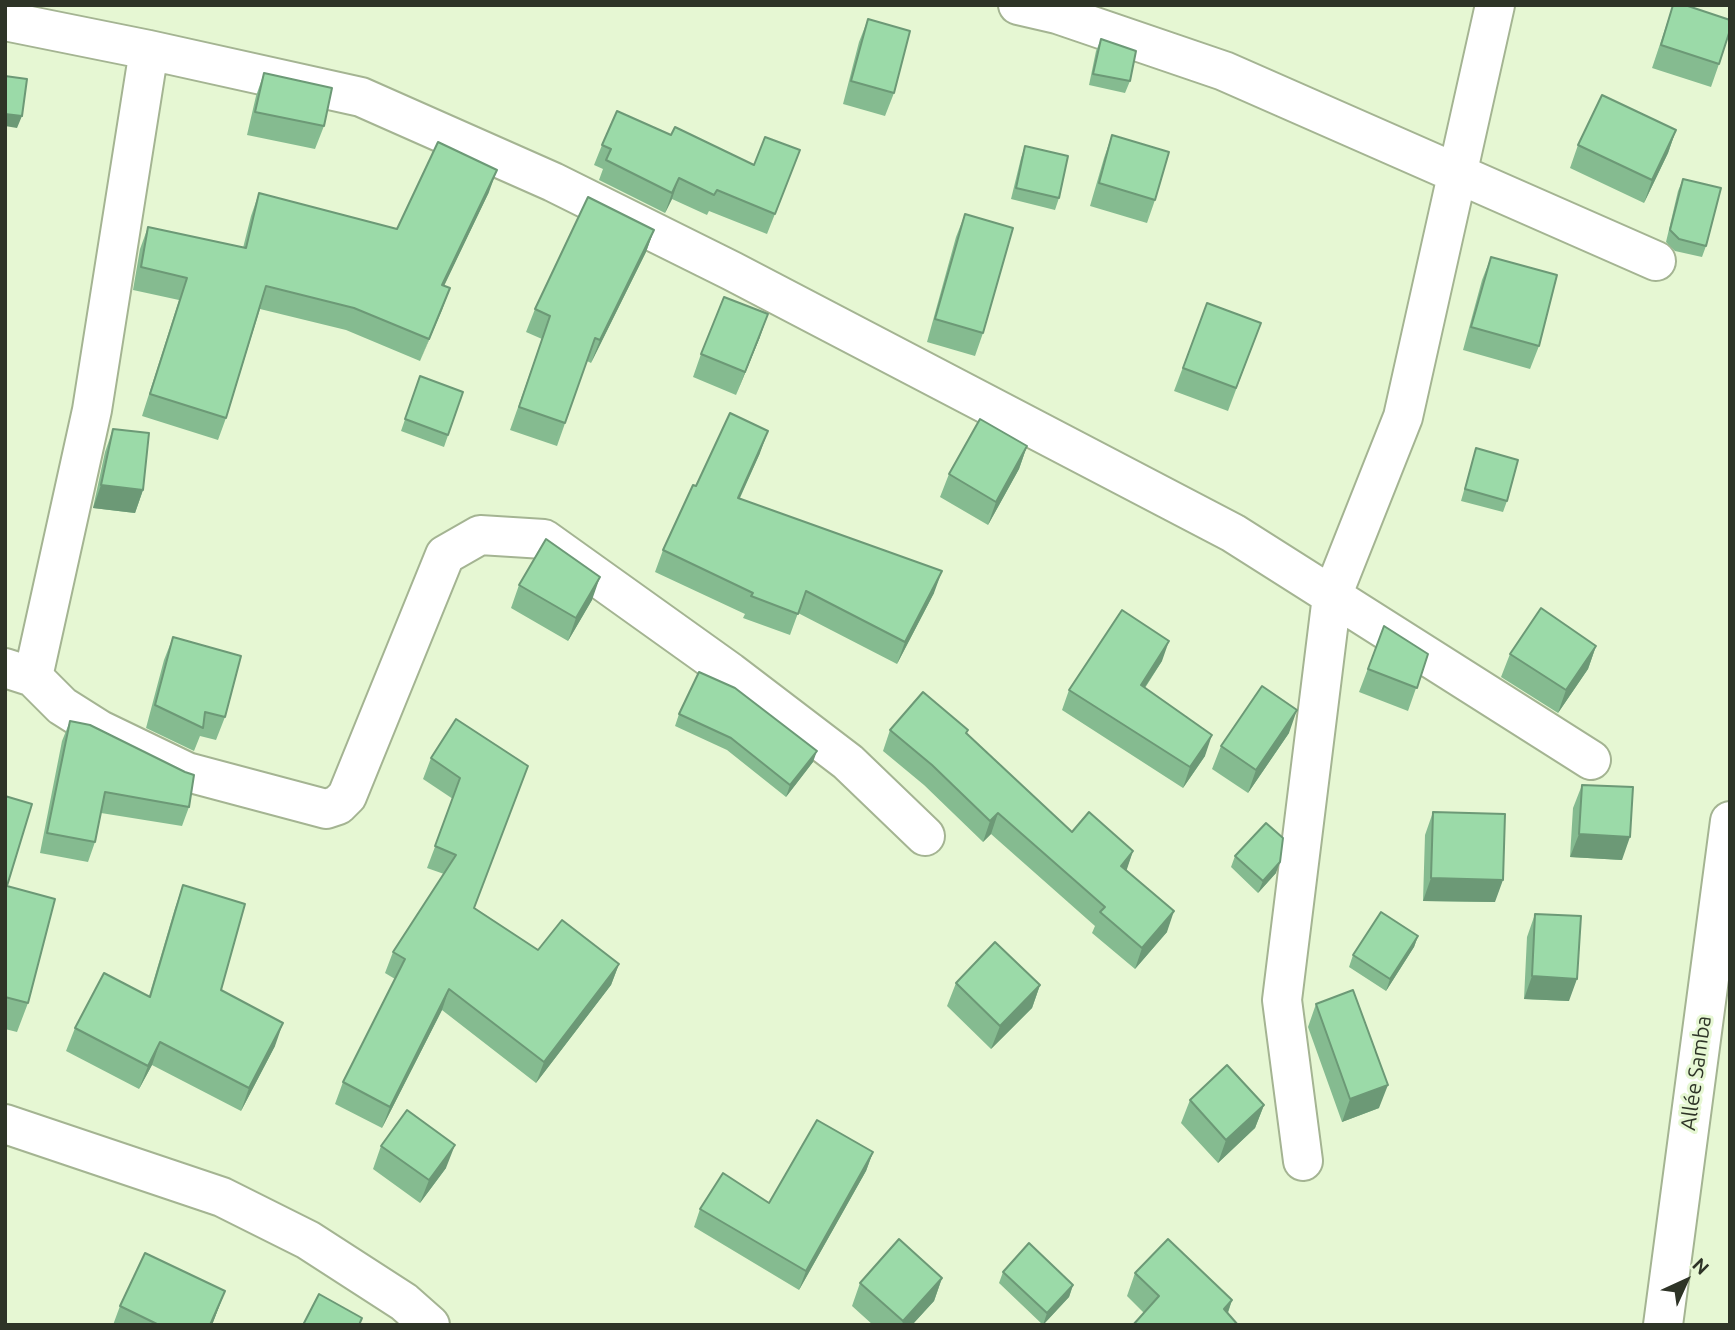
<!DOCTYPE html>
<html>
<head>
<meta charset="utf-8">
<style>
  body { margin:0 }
  #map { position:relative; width:1735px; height:1330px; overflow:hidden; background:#e6f7d3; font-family:Ubuntu,sans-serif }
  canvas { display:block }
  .frame { position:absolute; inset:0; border:7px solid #2e3427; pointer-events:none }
  .north { position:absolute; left:1651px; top:1246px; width:70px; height:70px; -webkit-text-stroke:5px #e6f7d3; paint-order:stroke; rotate:45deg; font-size:19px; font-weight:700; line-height:28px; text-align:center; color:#2e3427 }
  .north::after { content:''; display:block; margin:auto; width:24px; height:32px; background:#2e3427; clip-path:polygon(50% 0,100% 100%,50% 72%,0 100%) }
</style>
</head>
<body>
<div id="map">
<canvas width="1735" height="1330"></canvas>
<div class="frame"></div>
<div class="north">N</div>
</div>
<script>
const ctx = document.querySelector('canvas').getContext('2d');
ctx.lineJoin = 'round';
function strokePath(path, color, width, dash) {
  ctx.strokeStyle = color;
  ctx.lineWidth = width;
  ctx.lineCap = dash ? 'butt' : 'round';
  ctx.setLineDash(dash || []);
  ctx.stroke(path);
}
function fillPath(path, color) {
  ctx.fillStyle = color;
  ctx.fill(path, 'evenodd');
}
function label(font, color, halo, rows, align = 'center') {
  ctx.font = font + ' Ubuntu,sans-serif';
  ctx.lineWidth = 6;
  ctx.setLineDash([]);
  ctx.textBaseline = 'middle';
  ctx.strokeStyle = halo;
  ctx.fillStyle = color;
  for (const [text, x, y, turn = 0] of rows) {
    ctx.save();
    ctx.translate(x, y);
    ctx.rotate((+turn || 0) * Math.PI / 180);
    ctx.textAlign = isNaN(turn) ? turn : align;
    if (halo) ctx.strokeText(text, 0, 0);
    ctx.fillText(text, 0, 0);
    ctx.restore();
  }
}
const street = new Path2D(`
  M1018 5 1057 14 1224 71 1656 261
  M5 21 149 50 361 97 553 182 732 271 1233 533 1591 760
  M5 668 33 677 62 706 100 730 187 772 326 809 338 805 347 796 445 555 480 535 544 539 730 672 848 762 925 836
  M33 677 92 410 149 50
  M5 1124 222 1197 308 1240 404 1302 430 1325
  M1303 1161 1282 1000 1332 596 1403 417 1495 5
  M1663 1325 1730 821`);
strokePath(street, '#a4b492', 42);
strokePath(street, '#fff', 38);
fillPath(new Path2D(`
  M1673 5 1719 64 1711 87 1652 68Z
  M868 19 894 93 885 116 843 104 859 42Z
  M1101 39 1130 81 1125 93 1089 85 1096 51Z
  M264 73 324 126 315 149 247 135 256 96Z
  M1676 130 1668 153 1644 203 1570 168 1578 145Z
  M671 135 754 165 792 171 767 234 709 211 707 215 672 199 665 213 599 180 603 169 594 165 602 145Z
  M1112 135 1155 200 1147 223 1090 206 1104 158Z
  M1025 146 1059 198 1055 210 1011 199 1021 158Z
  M1683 179 1706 246 1702 257 1675 251 1666 242 1678 191Z
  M489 192 444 285 450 288 420 361 346 330 260 309 226 418 218 440 142 416 179 300 133 290 140 249 148 227 243 248 251 216 259 193 397 229Z
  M965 214 983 333 975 356 927 342 956 237Z
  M654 230 646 252 591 363 587 361 557 446 510 430 542 339 526 332 535 309Z
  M1491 257 1539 346 1530 369 1463 350 1482 280Z
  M1207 303 1261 323 1228 411 1174 391Z
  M760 337 736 395 693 377 701 354Z
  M420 376 463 392 444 447 401 431Z
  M113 429 143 490 135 513 93 508 105 452Z
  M1027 446 1019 469 988 525 940 497 949 474Z
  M1476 448 1507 501 1503 512 1461 501Z
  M760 453 740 498 934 593 897 664 798 613 790 635 743 618 745 614 655 572 663 550 696 486Z
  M519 585 592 600 568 641 511 608Z
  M1384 626 1428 654 1408 711 1359 692Z
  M173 637 225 717 216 740 200 736 194 751 146 728 164 660Z
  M1596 646 1588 669 1558 713 1501 677 1510 654Z
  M1162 661 1145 688 1205 756 1183 788 1062 710 1069 690Z
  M679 714 813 762 786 797 727 750 675 726Z
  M456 719 475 908 538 950 619 964 611 985 536 1083 442 1010 382 1128 335 1104 343 1082 395 979 385 973 393 952 444 874 427 868 453 799 423 779 431 758Z
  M70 721 189 807 182 826 101 813 95 842 88 862 40 853 62 741Z
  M890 730 967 734 1072 832 1133 851 1126 870 1167 932 1135 969 1092 933 1095 926 991 834 983 842 924 785 883 751Z
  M1289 733 1248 793 1212 769 1221 746Z
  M1582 785 1622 860 1570 857 1573 808Z
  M5 796 7 886 28 1003 17 1032 5 1029Z
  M1433 812 1495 902 1423 901 1425 835Z
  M1235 856 1276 873 1258 893 1231 867Z
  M183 885 221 990 275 1046 241 1111 152 1065 139 1089 66 1051 75 1028 149 996 175 908Z
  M1535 914 1569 1001 1524 999 1527 937Z
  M1418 936 1414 947 1386 991 1349 967 1353 955Z
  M956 983 1040 985 1032 1008 991 1049 947 1006Z
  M1316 1004 1379 1108 1342 1122 1308 1027Z
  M1190 1100 1264 1105 1255 1128 1218 1163 1181 1123Z
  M381 1146 446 1168 420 1203 373 1169Z
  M873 1152 866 1171 799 1290 694 1227 700 1209 769 1203Z
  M1003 1272 1073 1285 1069 1297 1043 1325 999 1283Z
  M1135 1273 1232 1300 1228 1313H1144L1127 1296Z
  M942 1278 934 1301 912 1325H873L852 1306 860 1283Z
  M225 1291 212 1325H113L120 1306Z`), '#85bb90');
fillPath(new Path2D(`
  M5 114 22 116 17 128 5 126Z
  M1676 130 1668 153 1644 203 1652 180Z
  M497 170 489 192 434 307 442 285Z
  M679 178 672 199 665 213 672 193Z
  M654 230 646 252 591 363 600 340Z
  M450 288 442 310 420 361 429 339Z
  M768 314 760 337 736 395 745 372Z
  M768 431 760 453 730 519 738 498Z
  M1027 446 1019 469 988 525 996 502Z
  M101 485 143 490 135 513 93 508Z
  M942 571 934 593 897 664 905 642Z
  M600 577 592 600 568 641 576 618Z
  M1169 641 1162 661 1133 705 1141 685Z
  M1596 646 1588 669 1558 713 1566 690Z
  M1297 710 1289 733 1248 793 1256 770Z
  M1212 735 1205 756 1183 788 1190 767Z
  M817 751 813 762 786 797 790 785Z
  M998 813 991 834 983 842 990 821Z
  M1579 834 1630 837 1622 860 1570 857Z
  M1133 851 1126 872 1121 866Z
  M1280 862 1276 873 1258 893 1263 881Z
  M1431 878 1503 880 1495 902 1423 901Z
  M1174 911 1167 932 1135 969 1142 948Z
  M1418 936 1414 947 1386 991 1390 979Z
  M619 964 611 985 536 1083 544 1062Z
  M1532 976 1577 979 1569 1001 1524 999Z
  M1040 985 1032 1008 991 1049 1000 1026Z
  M449 989 442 1010 382 1128 390 1107Z
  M283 1023 275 1046 241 1111 249 1088Z
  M160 1042 152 1065 139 1089 148 1066Z
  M1388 1085 1379 1108 1342 1122 1350 1099Z
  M1264 1105 1255 1128 1218 1163 1226 1140Z
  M455 1145 446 1168 420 1203 429 1180Z
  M873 1152 866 1171 799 1290 806 1271Z
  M942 1278 934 1301 912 1325H902L903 1321Z
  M1073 1285 1069 1297 1043 1325 1047 1313Z
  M225 1291 212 1325H210Z
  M1232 1300 1224 1323V1309Z`), '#6c9976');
const building = new Path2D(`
  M1673 5H1685L1730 20V30L1719 64 1661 45Z
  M868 19 910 31 894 93 851 81Z
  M1101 39 1136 51 1130 81 1093 74Z
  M264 73 332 88 324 126 255 112Z
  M5 76 27 79 22 116 5 114Z
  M1602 95 1676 130 1652 180 1578 145Z
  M617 111 671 135 675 127 754 165 765 137 800 150 775 214 717 190 714 195 679 178 672 193 606 160 611 149 602 145Z
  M1112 135 1169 152 1155 200 1099 183Z
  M438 142 497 170 442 285 450 288 429 339 354 308 266 286 226 418 150 394 187 278 141 267 148 227 246 248 259 193 397 229Z
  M1025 146 1068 156 1059 198 1016 188Z
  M1683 179 1721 188 1706 246 1679 239 1670 230Z
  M588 197 654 230 600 340 595 338 565 423 519 407 550 316 535 309Z
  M965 214 1013 228 983 333 935 319Z
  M1491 257 1557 275 1539 346 1471 327Z
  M724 297 768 314 745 372 701 354Z
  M1207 303 1261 323 1236 388 1183 368Z
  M420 376 463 392 448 435 405 419Z
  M730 413 768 431 738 498 942 571 905 642 806 591 798 614 751 596 753 593 663 550 693 485 696 486Z
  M980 419 1027 446 996 502 949 474Z
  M113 429 149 433 143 490 101 485Z
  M1476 448 1518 460 1507 501 1465 489Z
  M546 539 600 577 576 618 519 585Z
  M1541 608 1596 646 1566 690 1510 654Z
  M1122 610 1169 641 1141 685 1212 735 1190 767 1069 690Z
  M1384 626 1428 654 1417 688 1368 669Z
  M173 637 241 656 225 717 205 712 203 728 155 705Z
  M699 672 735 688 817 751 790 785 731 738 679 714Z
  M1262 686 1297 710 1256 770 1221 746Z
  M923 692 968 730 966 733 1072 832 1089 812 1133 851 1121 866 1174 911 1142 948 1100 912 1105 907 998 813 990 821 932 765 890 730Z
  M456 719 528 766 474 908 538 950 562 920 619 964 544 1062 449 989 390 1107 343 1082 405 959 393 952 456 855 435 846 460 778 431 758Z
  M70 721 90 725 185 772 194 775 189 807 105 792 95 842 47 833Z
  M1582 785 1633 787 1630 837 1579 834Z
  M5 796 32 804 7 886 55 899 28 1003 5 997Z
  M1433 812 1505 814 1503 880 1431 878Z
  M1266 823 1283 838 1280 862 1263 881 1235 856Z
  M183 885 245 904 221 990 283 1023 249 1088 160 1042 148 1066 75 1028 104 973 150 997Z
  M1381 912 1418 936 1390 979 1353 955Z
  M1535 914 1581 916 1577 979 1532 976Z
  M995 942 1040 985 1000 1026 956 983Z
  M1353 990 1388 1085 1350 1099 1316 1004Z
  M1227 1065 1264 1105 1226 1140 1190 1100Z
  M407 1110 455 1145 429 1180 381 1146Z
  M817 1120 873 1152 806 1271 700 1209 723 1173 769 1203Z
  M899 1239 942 1278 903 1321 860 1283Z
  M1168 1239 1232 1300 1224 1309 1238 1325H1133L1159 1296 1135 1273Z
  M1029 1243 1073 1285 1047 1313 1003 1272Z
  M145 1253 225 1291 210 1325H159L120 1306Z
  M319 1294 362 1318 359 1325H303Z`);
fillPath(building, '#9bdaa8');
strokePath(building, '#6c9976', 2);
label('21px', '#2e3427', '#e6f7d3', [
  ["Allée Samba",1696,1073,-82]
]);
</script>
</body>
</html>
